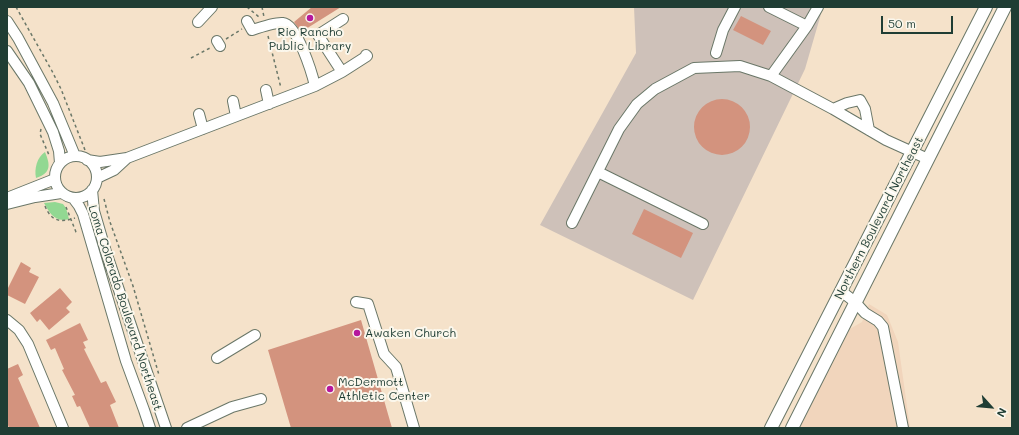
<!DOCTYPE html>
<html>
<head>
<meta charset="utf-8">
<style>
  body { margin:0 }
  #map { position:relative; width:1019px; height:435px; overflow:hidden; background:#f5e2ca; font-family:Mali,sans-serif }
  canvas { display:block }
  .frame { position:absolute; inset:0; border:8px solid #1f3d34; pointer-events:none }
  .north { position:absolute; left:971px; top:387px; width:40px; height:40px; -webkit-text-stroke:3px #fbf7ec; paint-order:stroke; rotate:117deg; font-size:11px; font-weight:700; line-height:16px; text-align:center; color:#1f3d34 }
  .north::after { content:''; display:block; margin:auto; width:14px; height:18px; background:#1f3d34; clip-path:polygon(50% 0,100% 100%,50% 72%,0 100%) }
  .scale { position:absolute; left:881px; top:16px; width:72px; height:18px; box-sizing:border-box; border:2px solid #1f3d34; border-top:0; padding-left:5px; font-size:12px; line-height:14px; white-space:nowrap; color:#1f3d34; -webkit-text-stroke:3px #fbf7ec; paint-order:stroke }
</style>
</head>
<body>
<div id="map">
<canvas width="1019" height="435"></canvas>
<div class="frame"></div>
<div class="north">N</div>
<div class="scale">50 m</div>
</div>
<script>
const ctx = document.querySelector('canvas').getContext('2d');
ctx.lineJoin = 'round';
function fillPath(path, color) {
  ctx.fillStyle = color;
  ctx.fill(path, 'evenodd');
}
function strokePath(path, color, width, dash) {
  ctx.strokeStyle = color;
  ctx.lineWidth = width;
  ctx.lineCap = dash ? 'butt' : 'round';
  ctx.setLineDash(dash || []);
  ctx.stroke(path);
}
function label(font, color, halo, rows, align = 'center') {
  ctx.font = font + ' Mali,sans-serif';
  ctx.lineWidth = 4;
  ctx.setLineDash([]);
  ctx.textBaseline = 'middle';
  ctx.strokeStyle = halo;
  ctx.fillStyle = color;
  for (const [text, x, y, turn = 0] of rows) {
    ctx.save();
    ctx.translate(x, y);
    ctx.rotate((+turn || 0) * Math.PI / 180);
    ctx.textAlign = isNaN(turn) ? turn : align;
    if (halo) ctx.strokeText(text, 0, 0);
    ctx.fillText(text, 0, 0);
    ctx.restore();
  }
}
fillPath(new Path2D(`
  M869 304 887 315 898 342 910 428H798L848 330 862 322Z`), '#f1d5bc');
fillPath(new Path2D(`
  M634 7H823L805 69 693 300 540 225 636 53Z`), '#cec1b9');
fillPath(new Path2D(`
  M45 152C50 164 52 173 36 178 34 169 37 157 45 152Z
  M55 202 63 204 66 208 69 219C56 223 50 214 44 203Z`), '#92d892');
fillPath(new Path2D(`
  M312 7H341L301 32 294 22Z
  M741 16 771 31 763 45 733 30Z
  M694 127a28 28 0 1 1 56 0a28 28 0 1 1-56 0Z
  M644 209 693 233 681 258 632 234Z
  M21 262 31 268 29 272 39 277 25 304 7 295V290Z
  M60 288 72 302 66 308 70 312 49 330 40 319 37 322 30 313Z
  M361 320 392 428H291L268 350Z
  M80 323 88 340 83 342 86 348 84 349 101 383 106 381 116 402 110 405 119 428H90L80 406 77 407 72 396 75 395 62 370 64 369 55 348 51 350 46 340Z
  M18 364 23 375 18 378 40 428H9L7 422V369Z`), '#d3937e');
const minor = new Path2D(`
  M769 7 807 26 818 7
  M7 21 18 38 53 103 75 156
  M247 21 252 30C258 28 277 22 283 23 297 24 312 73 315 86
  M198 22 212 7
  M217 41 220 46
  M7 51 29 83 53 132 59 151 60 163
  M716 53 723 30 735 7
  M342 72 318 35 343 19
  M771 76 807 26
  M266 90 269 104
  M233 101 236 116
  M833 109 847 103 860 100 865 109 869 130
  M199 114 203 129
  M55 177a21 21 0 1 1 42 0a21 21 0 1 1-42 0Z
  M87 160 100 162 127 158 315 86 342 72 367 56 366 55
  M598 172 703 224
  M97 178 114 170 127 158
  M92 190 94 211 106 252 166 428
  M7 198 55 179
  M73 198 79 206 83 214 126 361 144 410 150 428
  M7 204 35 197 61 193
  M572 223 619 129 637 104 655 89 694 68 740 66 771 76 833 109 886 140 928 159
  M841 291 855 302 865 313 878 321 883 327 903 428
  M356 302 368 304 384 354 396 367 414 428
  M7 320 19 330 28 344 63 428
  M217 358 255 335
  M187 428 232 407 261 399`);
const major = new Path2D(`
  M771 428 986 7
  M792 428 1005 7`);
strokePath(minor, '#6a7768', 12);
strokePath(major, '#6a7768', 14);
strokePath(new Path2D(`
  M16 7 52 71 61 89 85 150
  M247 7 259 17
  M262 7 264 17
  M268 36 281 88
  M226 39 242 29
  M191 58 210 48
  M41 129 40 134 49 155
  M104 199 110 222 133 286 159 375
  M45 206C51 221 60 223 75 218
  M66 207 76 232H77`), '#6a7768', 1.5, [3, 3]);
strokePath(minor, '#fff', 10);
strokePath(major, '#fff', 12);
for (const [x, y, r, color] of [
  [310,18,4,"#b5179e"],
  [357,333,4,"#b5179e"],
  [330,389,4,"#b5179e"]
]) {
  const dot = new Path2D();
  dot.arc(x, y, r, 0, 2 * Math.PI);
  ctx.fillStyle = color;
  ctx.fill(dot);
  strokePath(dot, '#fbf7ec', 1.5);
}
label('12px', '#1f3d34', '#fbf7ec', [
  ["Rio Rancho",310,32,"center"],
  ["Public Library",310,46,"center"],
  ["Awaken Church",365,333],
  ["McDermott",338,382],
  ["Athletic Center",338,396]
], 'left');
label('12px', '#1f3d34', '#fbf7ec', [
  ["Northern Boulevard Northeast",879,218,-63],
  ["Loma Colorado Boulevard Northeast",125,308,72]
]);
</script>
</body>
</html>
